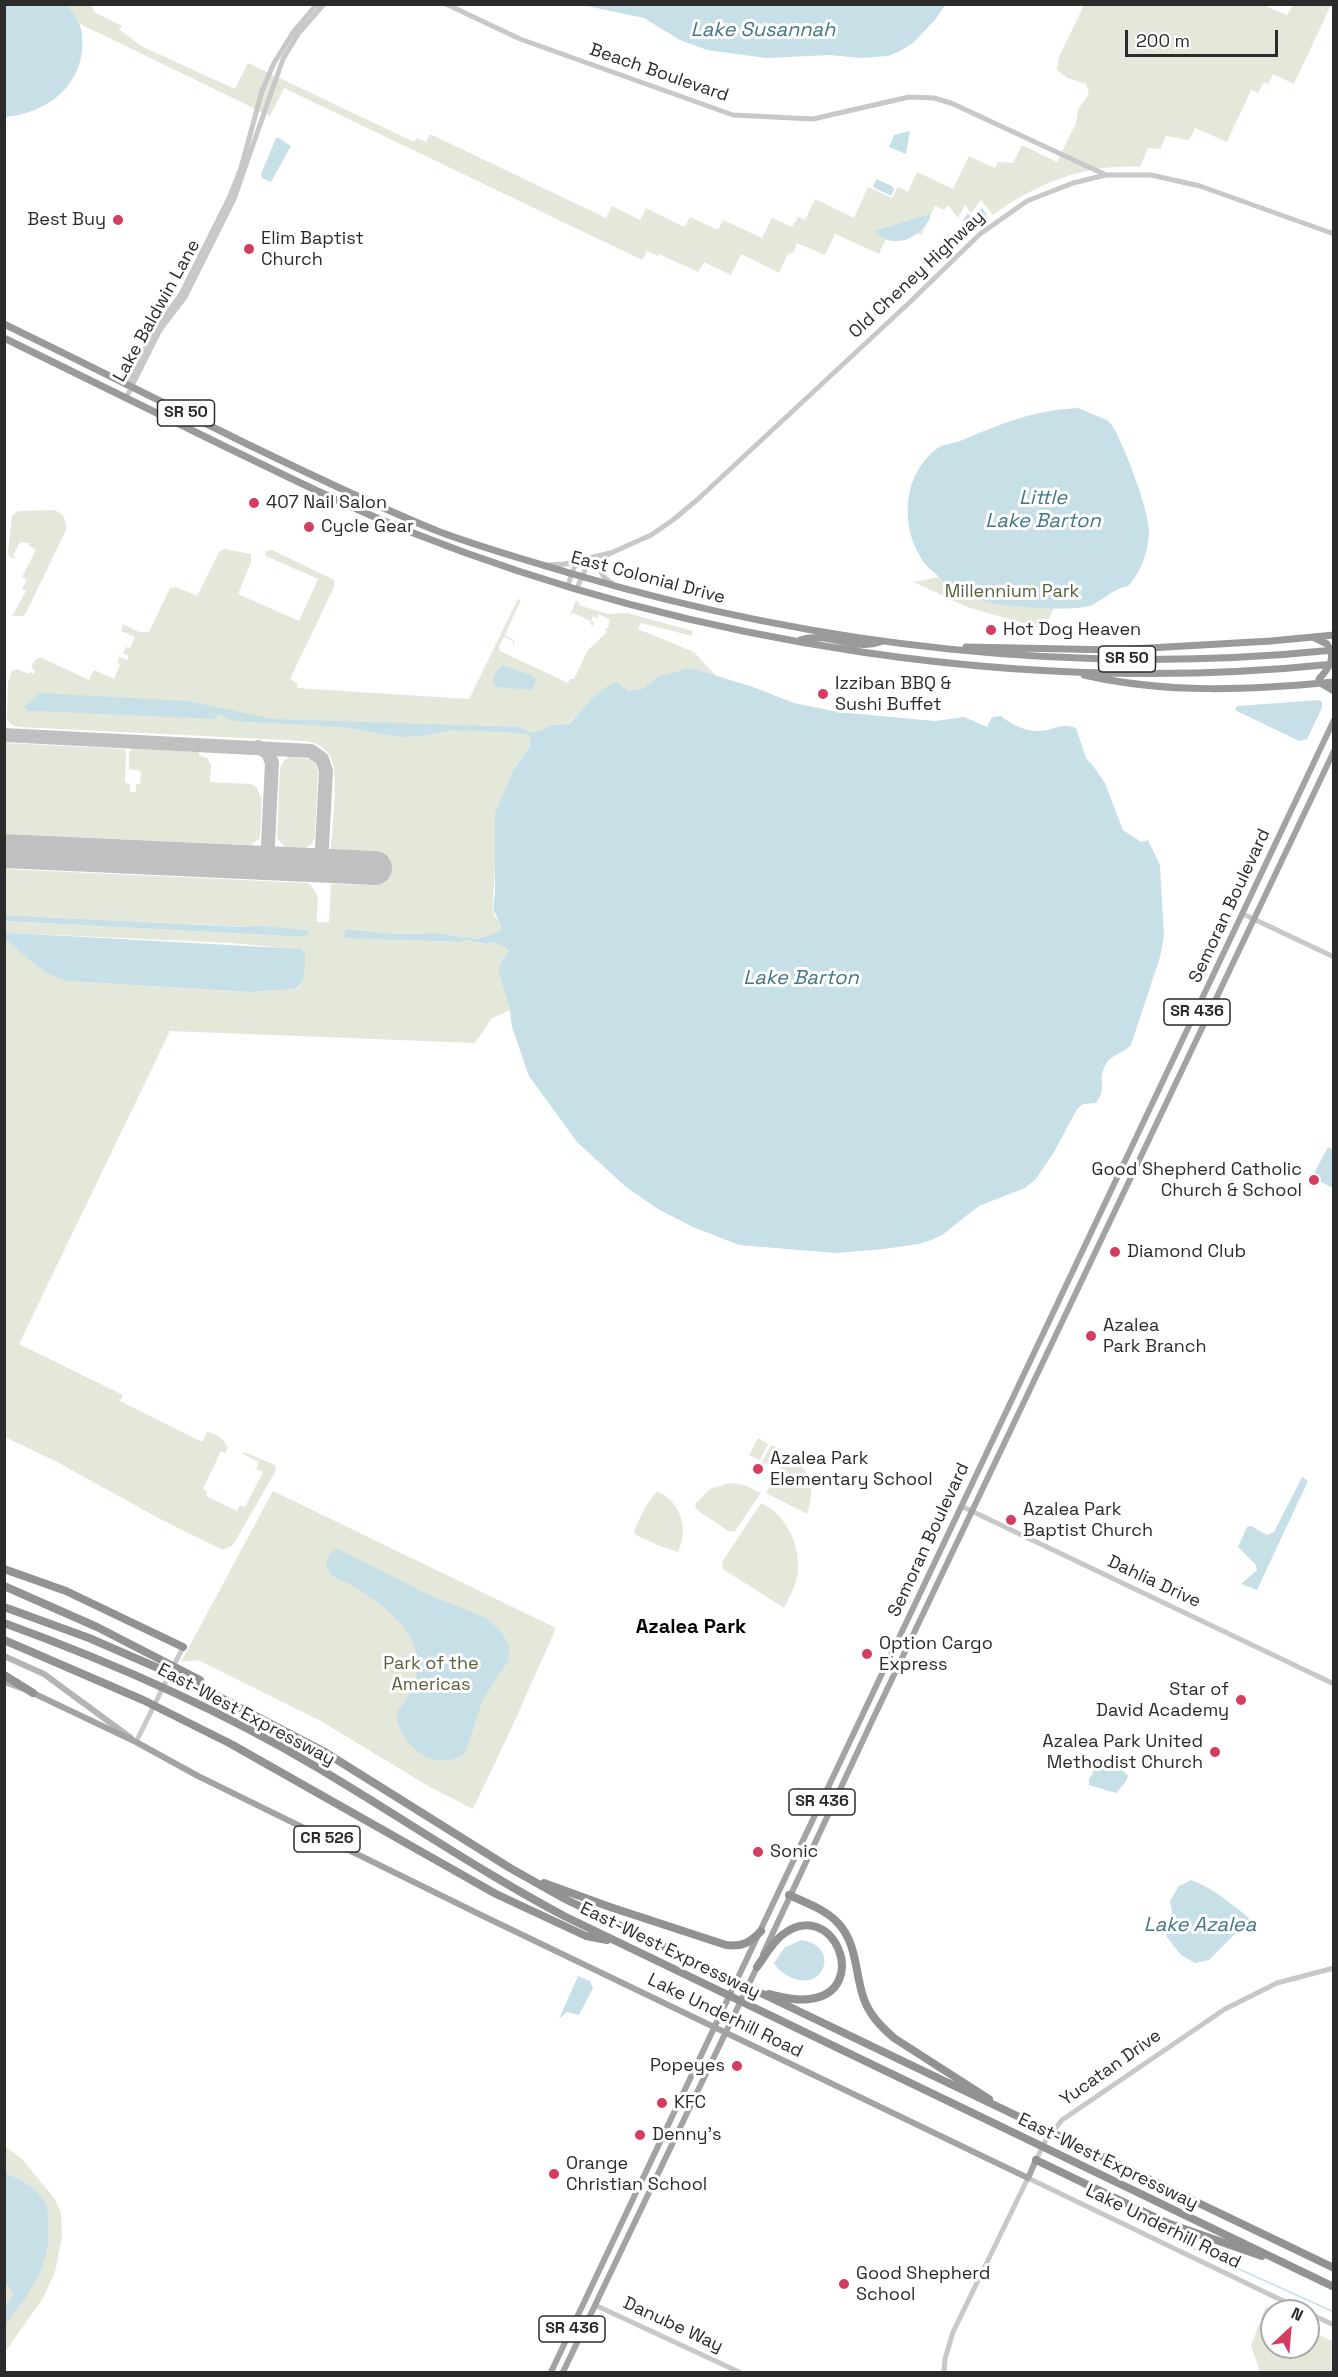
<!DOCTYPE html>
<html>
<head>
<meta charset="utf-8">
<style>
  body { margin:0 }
  #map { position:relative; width:1338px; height:2377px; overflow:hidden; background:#fff; font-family:"Space Grotesk",sans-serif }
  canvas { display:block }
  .frame { position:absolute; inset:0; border:6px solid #2b2b2b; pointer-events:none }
  .north { position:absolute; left:1260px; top:2299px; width:60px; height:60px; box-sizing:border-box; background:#fff; border:2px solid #aaa; border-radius:50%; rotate:26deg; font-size:16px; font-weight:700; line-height:24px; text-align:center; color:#2b2b2b }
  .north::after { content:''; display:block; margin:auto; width:21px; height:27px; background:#d43c60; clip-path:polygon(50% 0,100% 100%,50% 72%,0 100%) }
  .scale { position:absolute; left:1125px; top:30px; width:153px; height:27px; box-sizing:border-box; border:3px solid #2b2b2b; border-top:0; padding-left:8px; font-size:18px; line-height:21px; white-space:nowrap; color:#2b2b2b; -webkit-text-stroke:4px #fff; paint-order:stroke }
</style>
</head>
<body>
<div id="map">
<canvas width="1338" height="2377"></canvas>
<div class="frame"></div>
<div class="north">N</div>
<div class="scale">200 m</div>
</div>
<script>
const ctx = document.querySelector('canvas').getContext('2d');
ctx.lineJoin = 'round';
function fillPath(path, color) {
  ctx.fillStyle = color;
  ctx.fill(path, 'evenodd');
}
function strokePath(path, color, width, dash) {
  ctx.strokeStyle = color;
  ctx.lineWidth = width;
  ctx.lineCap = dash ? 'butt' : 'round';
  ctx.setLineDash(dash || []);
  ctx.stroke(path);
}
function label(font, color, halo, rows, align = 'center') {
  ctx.font = font + ' "Space Grotesk",sans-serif';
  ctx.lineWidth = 6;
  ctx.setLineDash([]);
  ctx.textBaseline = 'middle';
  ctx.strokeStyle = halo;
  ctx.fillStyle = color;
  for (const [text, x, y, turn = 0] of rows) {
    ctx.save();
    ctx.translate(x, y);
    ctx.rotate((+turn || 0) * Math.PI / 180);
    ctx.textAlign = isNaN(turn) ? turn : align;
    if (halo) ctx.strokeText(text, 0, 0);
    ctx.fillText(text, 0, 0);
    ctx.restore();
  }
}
fillPath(new Path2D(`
  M41 5H91L94 12 122 26 119 29 141 46 235 89 248 63 414 142 417 138 426 142 430 134 606 218 612 206 640 220 646 208 684 227 690 217 718 230 723 220 762 238 772 218 792 227 798 217 805 220 815 199 854 218 868 187 892 198 898 187 908 192 917 172 953 189 969 156 995 168 998 162 1013 163 1022 145 1057 162 1076 123 1078 109 1089 94 1086 84 1067 78 1057 70 1059 57 1084 5H1263L1287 15 1293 5H1331L1294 84 1273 74 1268 84 1264 82 1258 93 1251 90 1227 142 1195 128 1189 140 1166 136 1160 149 1148 148 1140 167C1088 163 1034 184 993 215L981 200 971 213 965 205 958 218 948 205 944 210 935 206 921 235 892 225 879 254 835 234 825 255 797 243 793 253 788 254 779 273 741 254 731 275 704 262 698 272 659 254 658 256 647 251 642 260 284 88 270 116Z
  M55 510 63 515 67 528 26 613 23 616H12L26 591 22 588 27 580 22 577 36 550 29 546 30 543 20 542 13 555 17 559 10 557 8 552 12 516 18 511Z
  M225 549 251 554V562L238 594 299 621 318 579 266 556V551L272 550 334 580V587L290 679 298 684 297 688 469 699 518 599 521 600 505 635 515 641 513 646V641L504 637 499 646 500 651 568 683 570 679H574L588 650 607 632 605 628H608L610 620 599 614 597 618 593 616 591 620 594 622 593 626 590 624 591 621 573 613 570 616 576 600 581 606 609 614 627 613 693 631 692 636 641 623 638 629 694 652 717 677H657L644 688 628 691 619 682 599 693 568 724 550 725 535 737 514 769 495 864 493 904 494 916 499 921 501 930 477 939 436 933 397 934 346 929C366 932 451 947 464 940L488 944 491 942 506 947 509 950 499 974 510 1010 492 1018 475 1043 170 1031 19 1344 123 1395 120 1401 202 1442 207 1432C215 1432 225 1440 228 1448L225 1453 221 1451 203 1489 207 1491 206 1496 237 1511 240 1505 245 1507 263 1472 256 1469 259 1462 243 1454 244 1452 275 1465 276 1470 274 1474 233 1545 223 1550 166 1522 57 1462 5 1437V937L67 981 251 992 294 989 300 986 304 950 231 943 13 933 6 934 5 937V921L305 937 308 930 5 915V869L308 883C323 896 316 903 317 922H329L331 884 375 885 377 851 331 849C332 828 339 775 331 758 326 747 316 743 305 741L19 727 12 725 7 720 8 682 12 671 17 669 29 674 30 672 34 674 35 670 31 668 35 660 40 657 89 680 94 670 114 679 120 665 117 663 119 657 127 660 129 656 123 653 126 647 130 648 135 637 121 631 123 624 139 632H149L170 588 176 587 197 596 219 552Z
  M1010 563 1066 583 1044 629 967 607 914 582Z
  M5 743 124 749 126 752 125 783 130 784V792H136V784H140L141 771 129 769V752L132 749 199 752V755L207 758 211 765 210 782 251 784 257 787 260 796H262L260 838 251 845 5 834Z
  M290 757 310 759 315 763 318 771 315 836 312 844 305 848 285 847 277 838 280 768 284 760Z
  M758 1438 768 1444 760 1460 749 1455Z
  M771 1445 781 1450 773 1467 762 1462Z
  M786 1456C811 1464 816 1492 807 1514L766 1493Z
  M730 1483 745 1485 761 1493 735 1531 730 1532 697 1510 695 1504 710 1489Z
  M273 1491 556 1628 512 1727 473 1809 430 1787 319 1720 198 1660 181 1662Z
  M657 1491C681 1502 689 1528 678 1552L660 1546 636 1535 634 1531 645 1507Z
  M761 1503C783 1512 798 1540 798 1564 799 1580 791 1594 784 1608L723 1569 722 1562Z
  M5 2146 22 2159 55 2199 61 2213 62 2237 55 2272 43 2298 5 2352Z
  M1266 2306 1275 2311H1272V2347H1308V2329L1333 2342V2372H1260L1251 2345Z`), '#e4e8da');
fillPath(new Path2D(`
  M5 4 68 5C73 14 81 23 82 34 87 83 49 113 5 117Z
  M582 5H945L935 20 913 43 900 51 888 56 860 58 830 55 766 58 707 50 680 40 644 18Z
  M910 131 906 154 889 147 894 135Z
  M276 138H279L291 146 271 182 262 178 261 174Z
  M876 179 892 186 894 190 891 196 873 187Z
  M982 208 987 215 975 228 969 229 963 221 967 214 973 216Z
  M930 214V218C919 239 893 251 874 231Z
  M1078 408 1107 420 1112 425C1124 445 1151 514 1149 535 1147 555 1141 572 1128 586 1115 588 1104 599 1092 605 1077 611 1041 608 1024 607 1002 605 972 601 953 590 948 587 944 582 940 578 933 571 925 566 921 558 900 524 903 476 935 450 942 444 952 444 960 441 1003 423 1031 411 1078 408Z
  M503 665 533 676 536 680 533 690 496 687C491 680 496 669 503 665Z
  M690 668 750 686 794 703 838 712 935 721 964 717 987 727 992 717 1001 716C1013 726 1031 734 1047 730 1058 727 1065 724 1076 728L1086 758 1094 767 1105 783 1123 830 1141 842 1148 840 1160 865 1164 936 1160 957 1131 1045C1123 1054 1110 1054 1105 1066 1097 1081 1108 1087 1096 1103L1083 1104 1077 1109 1054 1152 1036 1179 1025 1188 979 1206 942 1235 931 1240 919 1244 884 1249 836 1253 739 1245 693 1227 658 1209 626 1187 577 1142 529 1076 512 1027 510 1010 499 974 500 964 509 951 506 947 491 942 488 944 464 940 461 942 346 938 344 936 346 929 397 934 436 933 477 939 501 930C500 914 490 917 495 894V813L514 769 531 744 530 735 508 732 451 730 422 736 400 737 343 727 236 721 227 719 219 713 215 719 37 711H28L24 707 40 693 188 701 272 719 519 727 532 733 542 730 550 725 569 724C581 712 602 684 618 682L628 691 644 688 657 677Z
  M1319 700 1322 702V708L1307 739 1299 741 1235 710 1237 706Z
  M4 915 243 927 259 926 309 930 306 937 5 921Z
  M13 933 301 949 305 952C304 965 308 983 294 989L251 992 67 981C42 974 25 956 6 939V934Z
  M1328 1147 1333 1150V1188L1312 1177Z
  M1302 1477 1308 1481 1257 1590 1241 1584 1257 1570 1256 1565 1238 1547 1247 1527 1251 1526 1267 1535 1274 1532Z
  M338 1549 429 1595 484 1617 500 1630 509 1645 508 1661 483 1699 465 1754C434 1773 401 1747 396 1714 403 1704 413 1691 416 1678 426 1636 387 1608 357 1588 348 1582 338 1580 329 1573L326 1562 331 1552Z
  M1100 1756 1115 1762 1128 1776 1125 1783 1116 1793 1089 1785V1779L1093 1773 1094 1761Z
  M1191 1880C1214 1888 1235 1907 1254 1922L1255 1930 1235 1934 1209 1960 1195 1963 1181 1955 1166 1936 1172 1911 1170 1901 1179 1886Z
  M801 1940C840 1945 826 1992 792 1978 784 1974 778 1970 774 1963L784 1948Z
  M578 1976 590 1981 593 1988 579 2015 567 2012 559 2019Z
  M5 2173C20 2180 37 2187 45 2203 48 2208 48 2215 48 2221 52 2263 32 2291 7 2322L5 2321C5 2317 3 2314 4 2310 9 2296 20 2298 5 2282Z`), '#c7e0e7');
strokePath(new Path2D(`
  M1157 2232 1334 2312`), '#c7e0e7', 1.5);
strokePath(new Path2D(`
  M4 735 311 751 322 759 326 771 321 866
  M258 747 268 753 272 763 267 864`), '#c0c0c0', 14);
strokePath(new Path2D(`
  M4 851 375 868`), '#c0c0c0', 34);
strokePath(new Path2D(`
  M446 4 520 39 733 115 813 119 909 97 934 98 951 103 1106 175
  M127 386 152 335 181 294 230 196 241 168 262 91 274 63 294 31 317 4
  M126 398 160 330 185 297 234 199 283 59 298 34 324 4
  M601 561C599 572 602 577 612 583
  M545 565 565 564 610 553
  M568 585 574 568 579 560
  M577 588 586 568 611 553 651 535 673 520 697 500 910 302 980 234 1027 201 1073 183 1106 175H1151L1200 186 1334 234
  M1243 914 1334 957
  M961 1506 1334 1684
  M136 1742 183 1647
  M1036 2160 1046 2140 1062 2120 1225 2009 1277 1983 1334 1968
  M595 2305 739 2372
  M1308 2313 1334 2325
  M944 2372 945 2359 953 2332 1028 2178 1304 2311`), '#c8c8c8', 5);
strokePath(new Path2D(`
  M4 1656 44 1674 131 1738
  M4 1682 21 1688`), '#b5b5b5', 6);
strokePath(new Path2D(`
  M33 1693 136 1742 198 1776 481 1915 1028 2178 1036 2160
  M763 1954 872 1721 1334 751
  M551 2372 1334 720
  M563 2372 759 1963`), '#a3a3a3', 6);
strokePath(new Path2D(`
  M4 324C86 364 168 405 249 445 312 475 375 506 440 532 483 548 529 561 573 574 819 647 1078 676 1334 650
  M4 338C80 375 155 412 230 449 289 477 347 507 408 531 695 645 1026 696 1334 664
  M1315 638 1327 644C1337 658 1329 668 1319 679
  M800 640C826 631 854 651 880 642
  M966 647 1115 650 1271 641 1334 635
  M1084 675C1167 694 1249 690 1334 682
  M1322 684 1334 691`), '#9a9a9a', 7);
strokePath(new Path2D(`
  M4 1569 66 1591 183 1647
  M4 1586 97 1627 200 1680 202 1688
  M4 1607 89 1638 158 1668 202 1688 323 1751 510 1868 567 1900 1334 2268
  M4 1623C111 1662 215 1707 313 1765 398 1815 479 1871 566 1917L1334 2287
  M4 1640 143 1700 231 1744 496 1894 586 1936 607 1940
  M4 1675 33 1693
  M544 1883 610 1907 726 1945C742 1947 750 1943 761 1931
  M789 1895C805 1902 826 1910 838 1923 856 1942 855 1969 862 1993 867 2012 879 2025 894 2038L989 2099
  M757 1967C765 1956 772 1943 782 1935 833 1895 872 1991 810 1999 796 2001 782 1997 769 1994
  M1036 2160 1167 2223 1262 2256`), '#929292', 8);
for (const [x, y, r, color] of [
  [118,220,6,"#d43c60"],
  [249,249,6,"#d43c60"],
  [254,503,6,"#d43c60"],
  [309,527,6,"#d43c60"],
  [991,630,6,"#d43c60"],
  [823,694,6,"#d43c60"],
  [1314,1180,6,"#d43c60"],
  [1115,1252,6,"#d43c60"],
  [1091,1336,6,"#d43c60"],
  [758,1469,6,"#d43c60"],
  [1011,1520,6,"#d43c60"],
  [867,1654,6,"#d43c60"],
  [1241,1700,6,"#d43c60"],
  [1215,1752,6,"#d43c60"],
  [758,1852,6,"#d43c60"],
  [737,2066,6,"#d43c60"],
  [662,2103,6,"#d43c60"],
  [640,2135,6,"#d43c60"],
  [554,2174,6,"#d43c60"],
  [844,2284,6,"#d43c60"]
]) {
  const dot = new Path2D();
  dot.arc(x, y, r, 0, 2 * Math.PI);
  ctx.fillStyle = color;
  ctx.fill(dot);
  strokePath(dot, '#fff', 2);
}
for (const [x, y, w] of [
  [186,413,57],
  [1127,659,57],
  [1197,1012,66],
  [822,1802,66],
  [327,1839,66],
  [572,2329,66]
]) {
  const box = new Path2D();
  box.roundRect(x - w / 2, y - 13, w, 26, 4.5);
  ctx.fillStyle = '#fff';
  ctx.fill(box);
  strokePath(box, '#2b2b2b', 1.5);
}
label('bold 16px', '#2b2b2b', null, [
  ["SR 50",186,413],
  ["SR 50",1127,659],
  ["SR 436",1197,1012],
  ["SR 436",822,1802],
  ["CR 526",327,1839],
  ["SR 436",572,2329]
]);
label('18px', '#2b2b2b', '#fff', [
  ["Beach Boulevard",659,73,19],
  ["Old Cheney Highway",917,275,-43],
  ["Lake Baldwin Lane",157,311,-61],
  ["East Colonial Drive",648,578,15],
  ["Semoran Boulevard",1230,906,-65],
  ["Semoran Boulevard",929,1540,-65],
  ["Dahlia Drive",1154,1582,25],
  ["East-West Expressway",246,1715,28],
  ["East-West Expressway",670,1951,26],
  ["Lake Underhill Road",725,2016,26],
  ["Yucatan Drive",1111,2068,-35],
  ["East-West Expressway",1108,2162,26],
  ["Lake Underhill Road",1163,2227,26],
  ["Danube Way",673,2325,25]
]);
label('18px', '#2b2b2b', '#fff', [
  ["Best Buy",106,220,"right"],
  ["Elim Baptist",261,239],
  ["Church",261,260],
  ["407 Nail Salon",266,503],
  ["Cycle Gear",321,527],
  ["Hot Dog Heaven",1003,630],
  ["Izziban BBQ &",835,684],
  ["Sushi Buffet",835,705],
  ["Good Shepherd Catholic",1302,1170,"right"],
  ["Church & School",1302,1191,"right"],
  ["Diamond Club",1127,1252],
  ["Azalea",1103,1326],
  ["Park Branch",1103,1347],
  ["Azalea Park",770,1459],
  ["Elementary School",770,1480],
  ["Azalea Park",1023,1510],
  ["Baptist Church",1023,1531],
  ["Option Cargo",879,1644],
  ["Express",879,1665],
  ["Star of",1229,1690,"right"],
  ["David Academy",1229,1711,"right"],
  ["Azalea Park United",1203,1742,"right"],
  ["Methodist Church",1203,1763,"right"],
  ["Sonic",770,1852],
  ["Popeyes",725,2066,"right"],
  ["KFC",674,2103],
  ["Denny's",652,2135],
  ["Orange",566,2164],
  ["Christian School",566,2185],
  ["Good Shepherd",856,2274],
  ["School",856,2295]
], 'left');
label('18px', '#55623d', '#fff', [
  ["Millennium Park",1012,592],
  ["Park of the",431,1664],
  ["Americas",431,1685]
]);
label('italic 20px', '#427685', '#fff', [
  ["Lake Susannah",763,31],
  ["Little",1043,499],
  ["Lake Barton",1043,522],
  ["Lake Barton",801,979],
  ["Lake Azalea",1200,1926]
]);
label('bold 20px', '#000', '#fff', [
  ["Azalea Park",691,1628]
]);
</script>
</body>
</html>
